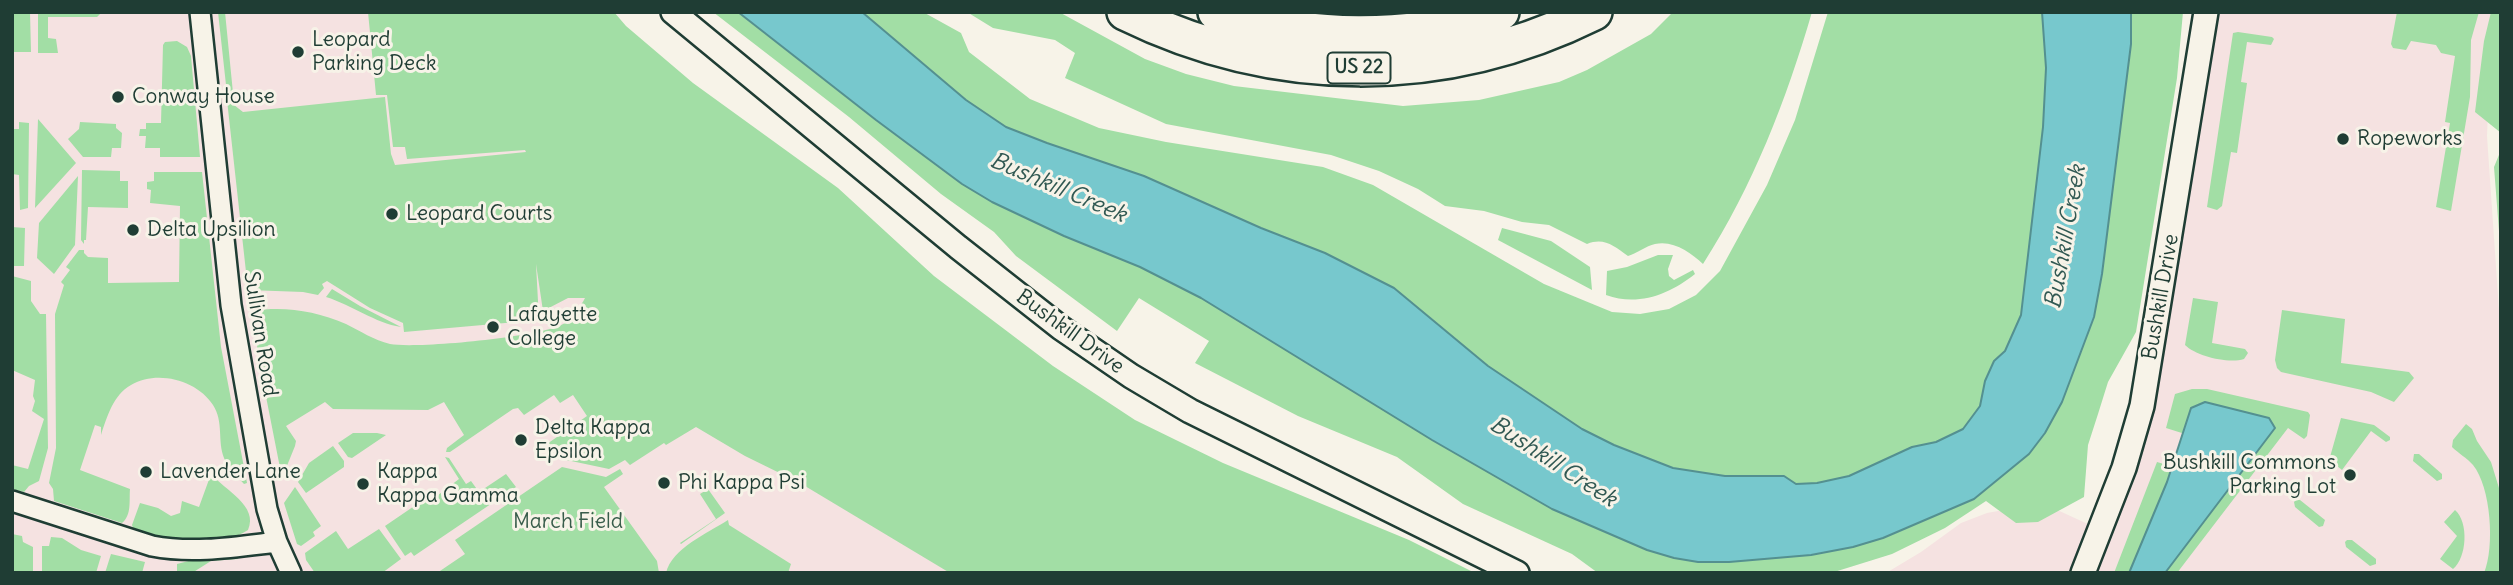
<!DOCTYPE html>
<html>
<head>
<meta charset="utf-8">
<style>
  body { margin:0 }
  #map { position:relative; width:2513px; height:585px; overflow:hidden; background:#f7f3e8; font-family:Delius,sans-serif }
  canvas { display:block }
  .frame { position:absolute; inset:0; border:14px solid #1f3d34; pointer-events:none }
</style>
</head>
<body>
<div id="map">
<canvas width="2513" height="585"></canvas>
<div class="frame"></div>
</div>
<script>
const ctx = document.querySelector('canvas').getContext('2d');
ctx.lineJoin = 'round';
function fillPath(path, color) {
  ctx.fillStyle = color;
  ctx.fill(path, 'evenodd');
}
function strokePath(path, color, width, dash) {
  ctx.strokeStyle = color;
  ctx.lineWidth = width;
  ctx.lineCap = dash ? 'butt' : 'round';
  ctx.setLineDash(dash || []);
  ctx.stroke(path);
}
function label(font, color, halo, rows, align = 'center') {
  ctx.font = font + ' Delius,sans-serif';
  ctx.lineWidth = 6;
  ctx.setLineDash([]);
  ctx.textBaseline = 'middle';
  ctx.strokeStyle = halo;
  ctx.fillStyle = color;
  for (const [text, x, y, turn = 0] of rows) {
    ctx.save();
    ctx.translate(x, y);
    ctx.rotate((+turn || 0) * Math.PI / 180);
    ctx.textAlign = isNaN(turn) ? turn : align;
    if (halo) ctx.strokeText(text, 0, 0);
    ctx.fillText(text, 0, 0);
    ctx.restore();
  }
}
fillPath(new Path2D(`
  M12 12H595L1045 379 1436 573H12Z
  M2206 12H2492L2487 136 2501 340V573H2082L2129 454Z
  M2042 503 2090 525 2072 573H1886L1921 552 1961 523 1987 513Z`), '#f5e2e1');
fillPath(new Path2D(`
  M12 12H30L31 52H12Z
  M38 12H102L97 17H48V38L56 39 58 53H38Z
  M218 12H225L233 93 227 94Z
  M368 12H614L626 26 693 83 838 188 934 276 1053 366 1135 420 1223 463 1409 540 1475 573H950L800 483 745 456 696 427 666 445 664 443 630 465 625 460 609 469 557 458 547 444 587 416 573 395 560 403 554 395 524 415 518 408 513 409 450 452H446L447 448 464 435 444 402 428 410 333 409 325 402 286 426 296 441 295 446 282 478 260 366 252 311C285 306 315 311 346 324 360 331 374 340 390 344 416 349 544 337 565 323 572 317 581 306 585 298H568L543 311 536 264 539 320 404 332 403 323 370 308 327 281 322 284 324 288 318 295 303 292 248 290 227 100 233 99 234 105 243 112 385 97 391 154 395 165 526 152 525 150 407 159 405 147H393L387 95H376Z
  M713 12H738L876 120 962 184 992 202 1064 236 1140 267 1201 298 1432 440 1552 509 1647 550 1674 558 1698 562H1729L1811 555 1853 547 1883 538 1974 499 2029 454 2045 433 2062 402 2094 317 2102 274 2131 44V12H2183L2177 78 2136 332 2108 382 2098 414 2088 445 2084 497 2038 522 2016 523 1986 501 1945 528 1892 554 1831 573H1598L1572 554 1463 504 1397 457 1298 416 1195 363 1209 341 1139 298 1117 331 1016 256 994 232 941 194 849 117Z
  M862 12H923L961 33 969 52 1030 99 1099 128 1166 142 1323 167 1373 185 1544 284 1612 312 1640 314 1669 309 1696 295 1720 271 1767 185 1795 120 1828 12H2042L2046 68 2043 127 2021 315 2005 351 1994 361 1985 381 1980 406 1963 429 1936 442 1912 447 1849 476 1817 483 1796 484 1784 476H1725L1673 468 1614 445 1582 429 1488 366 1394 288 1325 253 1261 228 1144 176 1047 143 1006 127 966 100Z
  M967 12H1059L1145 59 1186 74 1234 86 1403 106 1479 100 1559 82 1587 70 1651 34 1673 12H1812C1786 101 1753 186 1703 264 1691 253 1674 240 1655 244 1646 246 1637 253 1628 256 1614 246 1604 237 1587 244L1549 225 1522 222 1484 211 1445 206 1418 189 1379 171 1331 155 1166 124 1065 78 1075 53 1055 40 993 28Z
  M2397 12H2479L2471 40 2470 97 2451 211 2436 207 2450 123 2445 122 2455 56 2441 53 2436 45 2411 41 2406 50 2393 48 2391 44Z
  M2491 12H2501V133L2475 112 2484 41Z
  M2238 32 2272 37 2274 39 2271 45 2247 42 2241 82 2247 83 2237 153 2231 152 2222 206 2217 210 2207 207 2233 33Z
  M177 41 187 47 191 56 200 157H160V148H145L146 136H139L140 129H146V123H161L163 45 165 42Z
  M38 119 76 163 35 208Z
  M19 122 29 123 28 208 20 210 19 175 12 174V129H19Z
  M80 122 116 124V128L122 133 121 148H112L111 157H83L68 139 79 129Z
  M2501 150V257L2494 167Z
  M82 170 120 171V181H128V208L88 207 86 240H84V244L81 240Z
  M154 172H202L221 347 247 483 244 484C237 476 228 468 224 458 217 441 224 422 213 405 198 381 158 369 131 385 113 395 107 417 101 435V427L95 425 80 470 130 489C129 500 132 515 122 523L54 501 53 489 49 483 56 448 55 314 64 285 61 282 70 270 66 267 79 250H84V253L88 257 108 258V283L179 282 180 206 150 203 151 190 147 189V182L154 181Z
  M78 176 75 245 54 274 37 258 39 223Z
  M12 227 25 228 24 266H12Z
  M1502 228 1551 241 1590 267 1592 290 1498 240Z
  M1658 255H1673L1668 269 1669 276 1674 280 1693 270 1695 274C1670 294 1638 307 1606 295L1607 271 1627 267Z
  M12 276 31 281V301L40 314H46L48 448 39 481 29 486 24 492 12 489V465L28 469 44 419 32 411 35 401 33 396 35 380 12 370Z
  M332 289 360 306 401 327C375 323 352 305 326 297Z
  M2193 298 2218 302 2212 343 2245 349 2248 353 2244 359C2228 364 2196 356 2185 345Z
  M2282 310 2345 319 2341 363 2409 372 2414 378 2394 402 2371 392 2281 372 2277 368 2275 360Z
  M2192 389H2207L2308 412 2310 415 2307 436 2304 439 2288 428 2177 573H2114L2157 462 2174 467 2185 434 2166 428 2175 394Z
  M2341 418 2374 425 2390 437V440L2386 442 2371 431 2342 470 2331 461 2330 457Z
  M2466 424 2472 429 2477 441 2491 462 2499 488 2501 573H2484C2495 547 2491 487 2473 465 2467 458 2458 453 2452 447L2453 440Z
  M353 433H377L386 435 352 458 348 457 338 443Z
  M333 446 344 461V467L306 493 298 482 309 463Z
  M2414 454H2419L2442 474V479L2437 481 2413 461Z
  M445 457 449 458 466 484 471 481 479 492 506 474 516 487 414 556 411 552 405 556 385 526 426 498 429 502 459 479Z
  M562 467 606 477 620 469 623 474 604 487 657 561 659 573H437L465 554 455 540Z
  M211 474C225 490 259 506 248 530 217 550 167 540 134 531L132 525 140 503 158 508 171 516 180 513 182 501 199 507Z
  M295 487 321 526 313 532 315 536 301 546 297 544 284 503Z
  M708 489 725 513 681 544 680 543 716 519 700 494Z
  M2296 500H2300L2325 520 2323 526 2319 527 2295 507 2294 502Z
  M2455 510C2469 522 2467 558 2453 569L2440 559 2457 536 2444 522Z
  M728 520 729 525 791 564 788 573H666C672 548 708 533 728 520Z
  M379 529 401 559 382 573H315L306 560 305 553 336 531 348 549Z
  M12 534 22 536 23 542 33 547V573H12Z
  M51 537 62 538 81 550 101 556 96 573H42V546H49Z
  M2347 540H2352L2376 559V564L2370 566 2346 547 2345 542Z
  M111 554 145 562 142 573H105Z
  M230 556 238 557V559L211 561 192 573H177V564L200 558Z`), '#a2dea5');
const water = new Path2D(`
  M738 12H862L966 100 1006 127 1047 143 1144 176 1261 228 1325 253 1394 288 1488 366 1582 429 1614 445 1673 468 1725 476H1784L1796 484 1817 483 1849 476 1912 447 1936 442 1963 429 1980 406 1985 381 1994 361 2005 351 2021 315 2043 127 2046 68 2042 12H2131V44L2102 274 2094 317 2062 402 2045 433 2029 454 1974 499 1883 538 1853 547 1811 555 1729 562H1698L1674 558 1647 550 1552 509 1432 440 1201 298 1140 267 1064 236 992 202 962 184 876 120Z
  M2205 402 2269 418 2275 428 2165 573H2129L2167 482 2191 408Z`);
fillPath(water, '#77c8cd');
strokePath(water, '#549090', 2);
const minor = new Path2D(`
  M200 12 231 305 267 509 277 542 291 573
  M12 501 152 546C193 554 235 547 277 542`);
const tertiary = new Path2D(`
  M673 12 958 247 1061 328 1131 376 1190 411 1517 573
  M2083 573 2124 468 2142 406 2206 12`);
const motorway = new Path2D(`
  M1125 12C1276 86 1443 87 1594 12
  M1216 12C1307 40 1409 42 1501 12`);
strokePath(minor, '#1f3d34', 24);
strokePath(tertiary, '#1f3d34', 28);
strokePath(motorway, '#1f3d34', 40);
strokePath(minor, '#f7f3e8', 19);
strokePath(tertiary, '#f7f3e8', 23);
strokePath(motorway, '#f7f3e8', 35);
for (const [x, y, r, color] of [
  [298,52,7,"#1f3d34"],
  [118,97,7,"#1f3d34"],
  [2343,139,7,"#1f3d34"],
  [392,214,7,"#1f3d34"],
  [133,230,7,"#1f3d34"],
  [493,327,7,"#1f3d34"],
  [521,440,7,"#1f3d34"],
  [146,472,7,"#1f3d34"],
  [2350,475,7,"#1f3d34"],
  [664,483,7,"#1f3d34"],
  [363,484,7,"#1f3d34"]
]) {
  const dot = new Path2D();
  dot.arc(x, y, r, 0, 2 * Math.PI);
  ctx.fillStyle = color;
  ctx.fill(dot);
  strokePath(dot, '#f7f3e8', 2.5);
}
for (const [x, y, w] of [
  [1359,68,63]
]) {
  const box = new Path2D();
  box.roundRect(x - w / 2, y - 15.5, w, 31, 5);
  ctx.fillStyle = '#f7f3e8';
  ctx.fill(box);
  strokePath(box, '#1f3d34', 2);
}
label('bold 19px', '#1f3d34', null, [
  ["US 22",1359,68]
]);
label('21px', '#1f3d34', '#f7f3e8', [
  ["Leopard",312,40],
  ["Parking Deck",312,64],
  ["Conway House",132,97],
  ["Ropeworks",2357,139],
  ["Leopard Courts",406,214],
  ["Delta Upsilion",147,230],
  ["Lafayette",507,315],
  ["College",507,339],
  ["Delta Kappa",535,428],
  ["Epsilon",535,452],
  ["Bushkill Commons",2336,463,"right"],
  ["Parking Lot",2336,487,"right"],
  ["Lavender Lane",160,472],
  ["Kappa",377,472],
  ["Kappa Gamma",377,496],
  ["Phi Kappa Psi",678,483]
], 'left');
label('21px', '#1f3d34', '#f7f3e8', [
  ["Bushkill Drive",2161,297,-80],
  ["Bushkill Drive",1070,332,36],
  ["Sullivan Road",260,334,81]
]);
label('21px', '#395d4b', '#f7f3e8', [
  ["March Field",568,522]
]);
label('italic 23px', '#315953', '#f7f3e8', [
  ["Bushkill Creek",1058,188,23],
  ["Bushkill Creek",2066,237,-80],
  ["Bushkill Creek",1553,462,33]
]);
</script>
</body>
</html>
